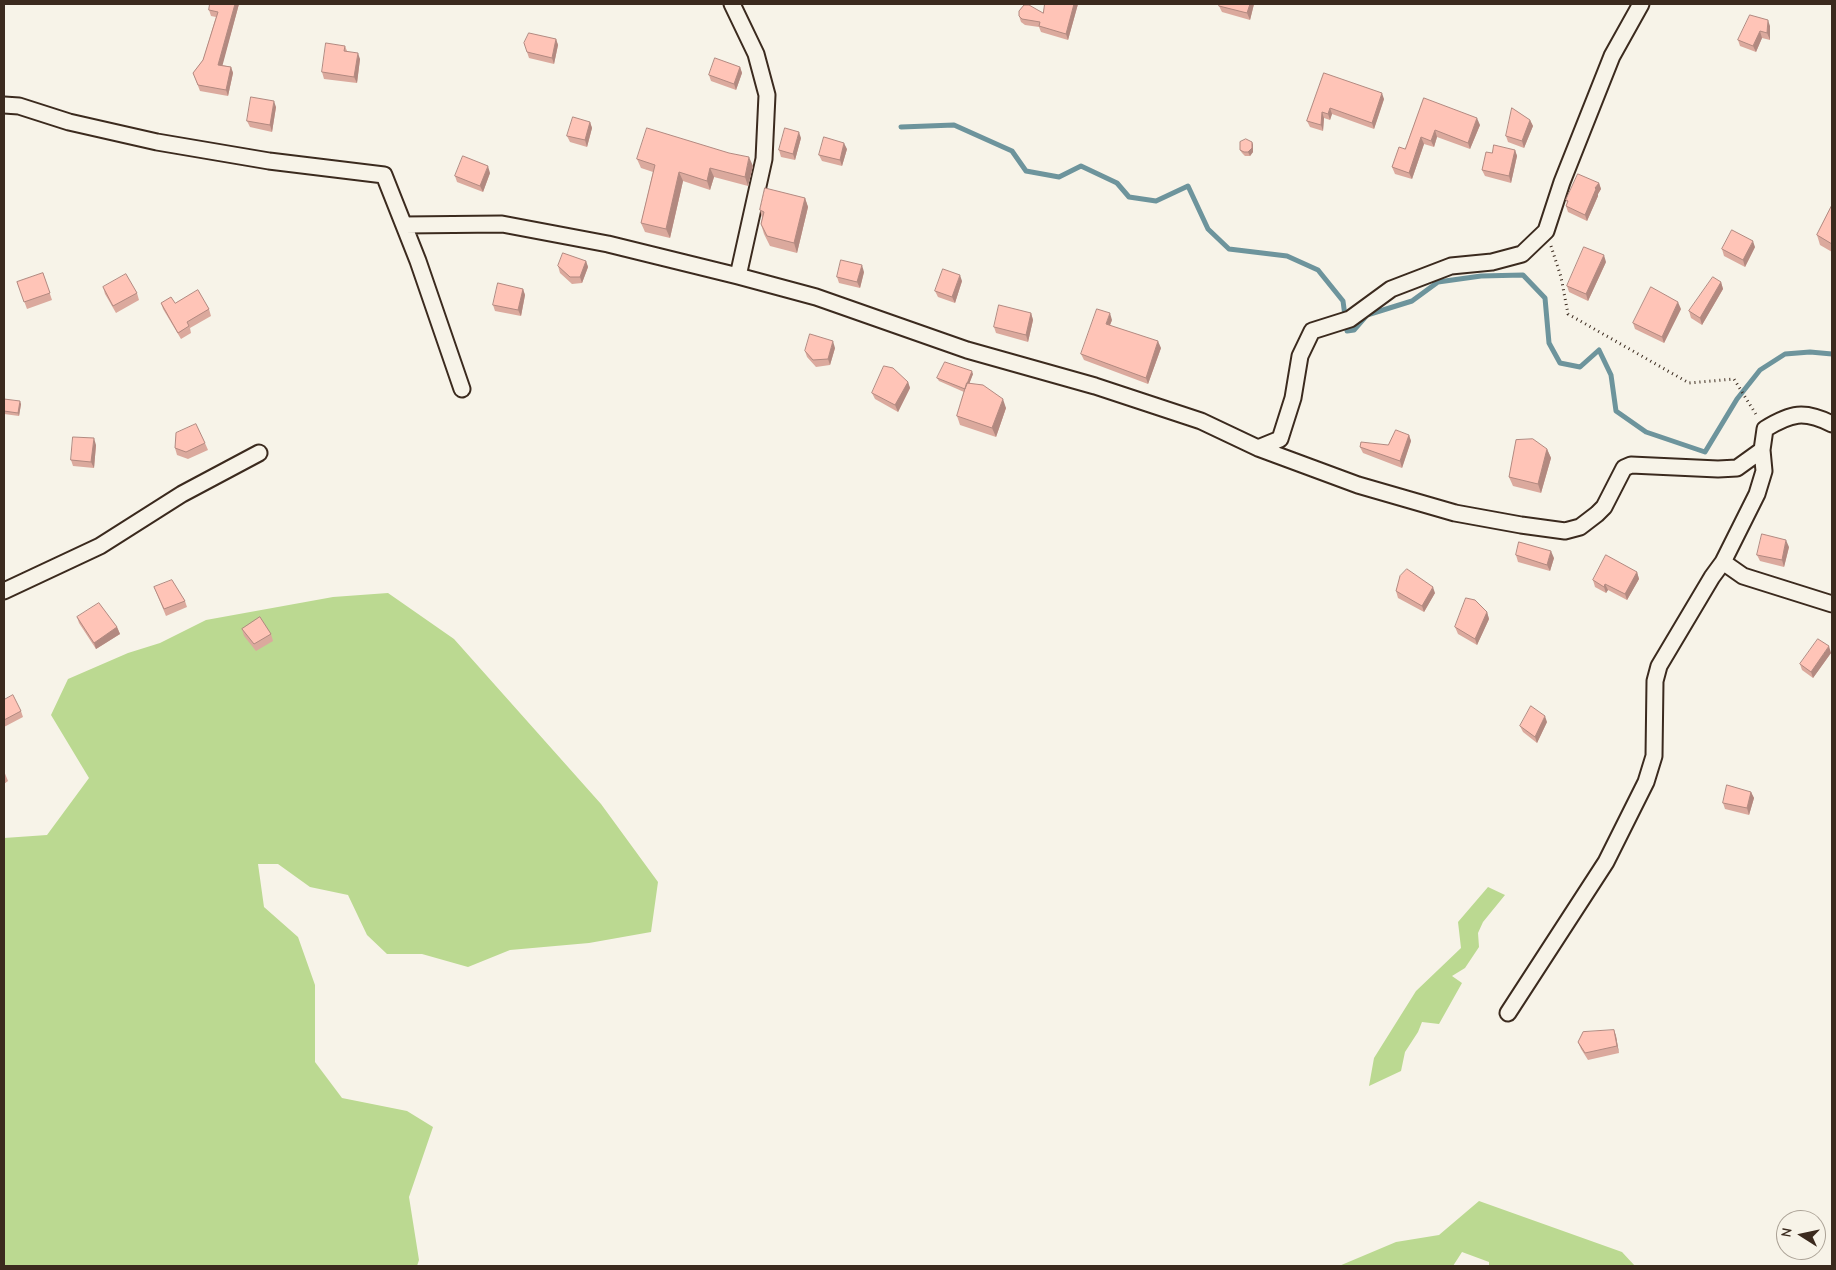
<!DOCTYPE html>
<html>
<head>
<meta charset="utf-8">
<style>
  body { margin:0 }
  #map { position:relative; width:1836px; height:1270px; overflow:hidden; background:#f7f3e8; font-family:"Comic Neue",sans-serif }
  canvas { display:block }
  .frame { position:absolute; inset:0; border:5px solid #3b2a1e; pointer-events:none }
  .north { position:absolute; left:1776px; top:1210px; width:50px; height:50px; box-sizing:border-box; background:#f7f3e8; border:1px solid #aca397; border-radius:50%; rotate:280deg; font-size:14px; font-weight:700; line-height:20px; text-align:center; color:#3b2a1e }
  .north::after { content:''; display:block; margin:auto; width:18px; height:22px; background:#3b2a1e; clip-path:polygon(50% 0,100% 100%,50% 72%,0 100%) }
</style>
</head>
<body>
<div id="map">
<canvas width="1836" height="1270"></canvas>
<div class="frame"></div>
<div class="north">N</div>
</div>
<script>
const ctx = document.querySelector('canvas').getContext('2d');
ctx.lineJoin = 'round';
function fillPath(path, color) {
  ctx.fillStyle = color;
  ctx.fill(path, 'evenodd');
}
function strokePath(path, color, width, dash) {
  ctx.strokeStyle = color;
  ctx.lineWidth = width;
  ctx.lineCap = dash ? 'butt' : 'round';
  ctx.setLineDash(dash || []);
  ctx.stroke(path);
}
fillPath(new Path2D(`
  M388 593 454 639 601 804 658 882 651 932 589 943 510 950 468 967 422 954H387L367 935 348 895 310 887 278 864H258L264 907 298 937 315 985V1062L342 1098 407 1111 433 1127 409 1197 419 1260 417 1266H4V838L47 835 89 778 51 715 68 679 128 653 160 643 206 620 333 597Z
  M1488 887 1505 895 1483 922 1478 933 1479 947 1465 968 1452 976 1462 983 1439 1024 1422 1022 1418 1032 1405 1052 1401 1071 1369 1086 1374 1058 1416 991 1461 948 1458 922Z
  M1479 1201 1622 1252 1635 1266H1489V1262L1462 1252 1453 1266H1339L1396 1242 1439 1235Z`), '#bbd991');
strokePath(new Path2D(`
  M901 127 954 125 1012 151 1026 171 1059 177 1081 166 1117 183 1129 197 1156 201 1188 186 1208 229 1229 249 1287 256 1318 270 1343 301 1347 331 1354 330 1367 315 1412 301 1438 282 1481 276 1523 275 1545 298 1549 343 1560 363 1580 367 1599 350 1611 375 1616 411 1646 432 1705 452 1737 399 1760 370 1785 354 1810 352 1832 354`), '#6d949c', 5);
const street = new Path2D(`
  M732 4 756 54 767 95 764 159 738 276
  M4 105 19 106 69 122 157 142 269 161 384 175 418 261 462 389
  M404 225 502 224 608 244 738 276 816 297 967 350 1095 386 1201 421 1258 448 1358 485 1455 513 1521 525 1565 531 1580 527 1597 514 1604 507 1624 468 1631 465 1718 469 1737 468 1762 450
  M1258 448 1280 439 1293 398 1300 356 1312 331 1350 319 1391 289 1451 266 1492 262 1522 254 1546 231 1562 182 1612 56 1641 4
  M1723 562 1757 494 1764 471 1762 450 1765 429C1791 413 1804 410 1832 424
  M4 591 100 546 182 494 259 453
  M1508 1013 1606 862 1646 782 1654 756 1655 681 1659 666 1712 577 1723 562 1743 576 1832 604`);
strokePath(street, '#3b2a1e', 19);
strokePath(new Path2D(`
  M1551 246 1561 277 1568 314 1689 383 1734 379 1757 416`), '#3b2a1e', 3, [1, 4]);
strokePath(street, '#f7f3e8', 15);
fillPath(new Path2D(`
  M210 4H239L222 65 231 67 233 73 228 96 200 91 193 73 203 60 216 17 211 16 209 10Z
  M1078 4 1068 40 1041 32 1039 27 1025 25 1021 22 1019 16 1043 13Z
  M1254 4 1250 20 1222 12 1219 6Z
  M1770 26V40L1762 38 1756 52 1740 46 1738 40Z
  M556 39 558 45 554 64 529 58 527 52Z
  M345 46 347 51 360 59 357 83 324 79 322 72Z
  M740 67 742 73 736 90 711 81 709 75Z
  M1324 73 1384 99 1374 129 1332 114 1330 120 1324 118 1323 131 1310 127 1307 121Z
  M1424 98 1480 125 1470 149 1437 137 1434 147 1424 144 1412 179 1395 174 1392 167 1405 149Z
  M276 107 272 132 250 127 247 121Z
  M1530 120 1533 126 1524 148 1508 142 1506 136Z
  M590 122 592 128 587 147 570 142 567 136Z
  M801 138 795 160 781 157 779 150Z
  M1252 142 1253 145V152L1250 156H1245L1242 153 1240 150Z
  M847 149 842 166 822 161 819 155Z
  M1515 150 1517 156 1511 183 1485 176 1482 170 1492 153Z
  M637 159 753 166 748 186 714 177 710 190 683 181 670 238 645 232 641 223 653 172 641 168Z
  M490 173 483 192 457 182 455 176Z
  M1599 183 1601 189 1598 194V196L1587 221 1568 212 1566 206 1567 203 1566 200Z
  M805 198 808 207 797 253 770 246 764 234 761 224 762 218 760 210Z
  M1832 205V252L1820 245 1817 235Z
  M1755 247 1745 267 1724 256 1722 249Z
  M586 261 588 267 582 283 572 284 560 273 558 266Z
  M1606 262 1588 301 1569 292 1567 286Z
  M864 272 860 288 839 283 837 277Z
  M43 273 52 300 27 309 17 282Z
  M962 281 955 303 938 297 935 291Z
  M1721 282 1723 289 1702 325 1691 318 1689 311Z
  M103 287 137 293 139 300 116 313 105 294Z
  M523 289 525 295 521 316 495 311 493 305Z
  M161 303H175L209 309 211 316 190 328 191 333 181 339 163 309Z
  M1681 309 1664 343 1635 329 1633 323Z
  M1031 313 1033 320 1028 342 996 333 994 327Z
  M1112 320 1110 325 1161 348 1148 384 1084 360 1081 354Z
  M835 348 830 365 816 367 807 357 805 351Z
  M973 374 969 384 1006 408 996 437 960 425 957 416 964 392 939 381 937 378Z
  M908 382 910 388 898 412 875 399 872 393Z
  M4 399 21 404 19 416 4 414Z
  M1409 435 1411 441 1402 468 1363 453 1360 447 1388 445Z
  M205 443 208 450 188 459 177 455 175 448Z
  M96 445 94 468 73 466 71 460Z
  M1547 449 1551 458 1541 493 1513 486 1509 477Z
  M1789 547 1784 567 1760 561 1757 555Z
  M1516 555 1554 558 1550 571 1518 562Z
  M1637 572 1639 579 1627 600 1608 590 1606 593 1595 587 1593 580Z
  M154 587 185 601 187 607 166 616Z
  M1396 591 1435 593 1424 612 1398 598Z
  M1487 612 1489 619 1477 645 1458 634 1455 627Z
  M77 617 117 627 120 634 96 649 79 623Z
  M242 629 271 634 273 641 256 651 244 636Z
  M1831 653 1813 678 1802 670 1800 664Z
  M4 700 21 711 23 717 4 727Z
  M1547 722 1537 743 1523 732 1520 726Z
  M4 771 8 781 4 784Z
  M1751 792 1754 798 1749 815 1725 809 1723 803Z
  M1614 1030 1616 1036 1619 1053 1588 1060 1581 1049 1578 1042Z`), '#dba99d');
fillPath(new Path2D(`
  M235 4H239L221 71 218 65Z
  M1074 4H1078L1068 40 1066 34Z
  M1250 4H1254L1250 20 1247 13Z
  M1768 20 1770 26V40L1767 33Z
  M1760 31 1762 38 1756 52 1753 46Z
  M556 39 558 45 554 64 552 58Z
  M358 53 360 59 357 83 354 77Z
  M231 67 233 73 228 96 226 90Z
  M740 67 742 73 736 90 734 84Z
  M1382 93 1384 99 1374 129 1372 123Z
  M274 101 276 107 272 132 270 125Z
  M1330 108 1332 114 1330 120 1328 114Z
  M1322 112 1324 118 1323 131 1321 125Z
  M1477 118 1480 125 1470 149 1468 143Z
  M1530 120 1533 126 1524 148 1522 141Z
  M590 122 592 128 587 147 585 140Z
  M1435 130 1437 137 1434 147 1431 141Z
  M799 132 801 138 795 160 793 154Z
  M1421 137 1424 144 1412 179 1409 173Z
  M1252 142 1253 145V152L1250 156 1248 152Z
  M844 143 847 149 842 166 840 160Z
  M1515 150 1517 156 1511 183 1509 176Z
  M749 157 753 166 748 186 745 177Z
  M488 166 490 173 483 192 480 186Z
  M710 168 714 177 710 190 707 181Z
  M679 172 683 181 670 238 666 229Z
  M1599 183 1601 189 1598 194V196L1587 221 1585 215 1595 188Z
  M805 198 808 207 797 253 794 243Z
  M1753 241 1755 247 1745 267 1743 260Z
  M1604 255 1606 262 1588 301 1586 294Z
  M586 261 588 267 582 283 580 277Z
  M862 265 864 272 860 288 857 282Z
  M960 275 962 281 955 303 952 297Z
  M1721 282 1723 289 1702 325 1700 318Z
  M523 289 525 295 521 316 518 310Z
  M1678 302 1681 309 1664 343 1662 337Z
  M1031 313 1033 320 1028 342 1026 335Z
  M1110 313 1112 320 1108 330 1106 324Z
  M833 341 835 348 830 365 828 359Z
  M1158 341 1161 348 1148 384 1146 378Z
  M972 371 973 374 966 392 965 389Z
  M908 382 910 388 898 412 895 405Z
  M1003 399 1006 408 996 437 992 428Z
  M20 401 21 404 19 416 18 413Z
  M1409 435 1411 441 1402 468 1400 461Z
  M94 438 96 445 94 468 91 462Z
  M1547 449 1551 458 1541 493 1538 484Z
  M1786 540 1789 547 1784 567 1782 560Z
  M1551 551 1554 558 1550 571 1547 565Z
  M1637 572 1639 579 1627 600 1625 594Z
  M1605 584 1608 590 1606 593 1604 587Z
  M1433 587 1435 593 1424 612 1422 606Z
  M1487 612 1489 619 1477 645 1475 639Z
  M117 627 120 634 96 649 94 643Z
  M1829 646 1831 653 1813 678 1811 672Z
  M1545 716 1547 722 1537 743 1535 737Z
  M1751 792 1754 798 1749 815 1747 808Z
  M1614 1030 1616 1036 1619 1053 1617 1046Z`), '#b28980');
const building = new Path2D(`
  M210 4H235L218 65 231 67 226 90 198 85 193 73 203 60 218 12 209 10Z
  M1045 4H1074L1066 34 1039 26 1040 22 1022 19 1019 16V11L1024 5H1029L1043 13Z
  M1220 4H1250L1247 13 1219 6Z
  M1750 15 1768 20 1767 33 1760 31 1753 46 1738 40Z
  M529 33 556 39 552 58 527 52 524 43Z
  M326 43 345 46 344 51 358 53 354 77 322 72Z
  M715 58 740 67 734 84 709 75Z
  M1324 73 1382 93 1372 123 1330 108 1328 114 1322 112 1321 125 1307 121Z
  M251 97 274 101 270 125 247 121Z
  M1424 98 1477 118 1468 143 1435 130 1431 141 1421 137 1409 173 1392 167 1399 147 1405 149Z
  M1512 108 1530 120 1522 141 1506 136Z
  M573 117 590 122 585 140 567 136Z
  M647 128 729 153 749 157 745 177 710 168 707 181 679 172 666 229 641 223 655 165 637 159Z
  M785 128 799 132 793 154 779 150Z
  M824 137 844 143 840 160 819 155Z
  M1246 139 1252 142V148L1248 152H1244L1240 150V142Z
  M1494 145 1515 150 1509 176 1482 170 1486 152 1492 153Z
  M463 156 488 166 480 186 455 176Z
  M1578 174 1599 183 1595 188 1596 189 1585 215 1566 206 1568 201 1566 200Z
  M765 188 805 198 794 243 767 236 761 224 764 212 760 210Z
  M1832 205V244L1817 235Z
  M1732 230 1753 241 1743 260 1722 249Z
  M1584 247 1604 255 1586 294 1567 286Z
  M563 253 586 261 580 277H570L558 266Z
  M841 260 862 265 857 282 837 277Z
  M943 269 960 275 952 297 935 291Z
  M43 273 50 293 24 302 17 282Z
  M126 274 137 293 113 306 103 287Z
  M1713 277 1721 282 1700 318 1689 311Z
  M498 283 523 289 518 310 493 305Z
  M1651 287 1678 302 1662 337 1633 323Z
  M198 290 209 309 187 322 189 326 178 333 161 303 171 297 175 303Z
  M999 305 1031 313 1026 335 994 327Z
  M1097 309 1110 313 1106 324 1158 341 1146 378 1081 354Z
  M810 334 833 341 828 359 813 360 805 351Z
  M945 362 972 371 965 389 937 378Z
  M884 366 893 368 908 382 895 405 872 393Z
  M967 383 983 385 1003 399 992 428 957 416Z
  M4 399 20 401 18 413 4 411Z
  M196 424 205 443 186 452 175 448 176 433Z
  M1396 430 1409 435 1400 461 1360 447 1361 442 1388 445Z
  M73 437 94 438 91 462 71 460Z
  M1533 439 1547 449 1538 484 1509 477 1516 440Z
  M1762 534 1786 540 1782 560 1757 555Z
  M1519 542 1551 551 1547 565 1516 555Z
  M1606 555 1637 572 1625 594 1605 584 1604 587 1593 580Z
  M1407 569 1433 587 1422 606 1396 591 1400 576Z
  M172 580 185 601 164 609 154 587Z
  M1466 598 1475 600 1487 612 1475 639 1455 627Z
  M99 603 117 627 94 643 77 617Z
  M260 617 271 634 254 644 242 629Z
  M1818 639 1829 646 1811 672 1800 664Z
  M13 695 21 711 4 720V700Z
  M1531 706 1545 716 1535 737 1520 726Z
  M1727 785 1751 792 1747 808 1723 803Z
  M1614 1030 1617 1046 1585 1053 1578 1042 1583 1032Z`);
fillPath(building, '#ffc4b7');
strokePath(building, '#b28980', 1);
</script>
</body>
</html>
